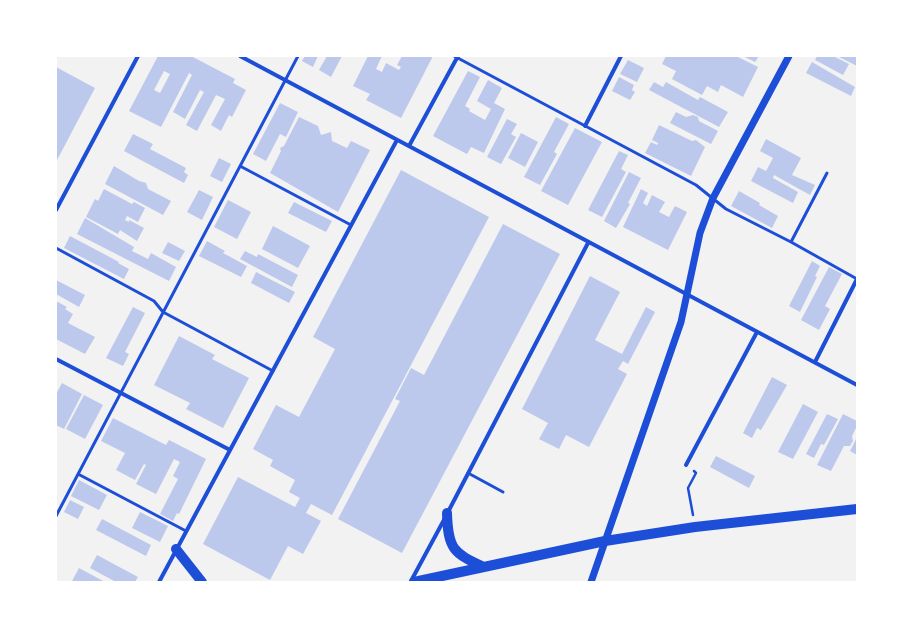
<!DOCTYPE html>
<html>
<head>
<meta charset="utf-8">
<style>
  body { margin:0 }
  #map { position:relative; width:913px; height:638px; overflow:hidden; background:#f2f2f2; font-family:Quicksand,sans-serif }
  canvas { display:block }
  .frame { position:absolute; inset:0; border:57px solid #fff; pointer-events:none }
</style>
</head>
<body>
<div id="map">
<canvas width="913" height="638"></canvas>
<div class="frame"></div>
</div>
<script>
const ctx = document.querySelector('canvas').getContext('2d');
ctx.lineJoin = 'round';
function fillPath(path, color) {
  ctx.fillStyle = color;
  ctx.fill(path, 'evenodd');
}
function strokePath(path, color, width, dash) {
  ctx.strokeStyle = color;
  ctx.lineWidth = width;
  ctx.lineCap = dash ? 'butt' : 'round';
  ctx.setLineDash(dash || []);
  ctx.stroke(path);
}
fillPath(new Path2D(`
  M158 56H191L235 79 233 83 246 90 232 117 229 115 221 131 211 125 225 99 216 95 197 131 186 125 204 92 200 90 185 119 173 112 192 75 189 73 161 127 129 111ZM164 71 170 74 160 93 154 90Z
  M305 56H318L313 67 302 61Z
  M327 56H342L331 77 319 70Z
  M368 56H382L376 69 382 72 386 63 399 70 401 67 397 65 402 56H433L401 118 366 100 370 94 353 86Z
  M666 56H736L758 67 743 97 721 85 718 92 707 86 702 95 672 79 676 71 662 64Z
  M743 56H759L755 62Z
  M817 56H833L849 64 843 75 815 60Z
  M837 56H857V66Z
  M628 60 644 68 637 82 620 74Z
  M812 62 855 87 851 96 806 73Z
  M56 67 95 88 56 162Z
  M468 71 480 77 465 106 470 109 469 111 485 120 491 109 477 101 488 80 502 88 494 103 505 109 484 153 471 147 467 154 433 136Z
  M619 77 634 85 632 90 635 92 630 100 612 91Z
  M654 82 663 87 666 82 698 100 700 97 728 112 719 127 649 90Z
  M280 103 298 112 286 137 280 134 266 161 253 154Z
  M676 112 686 117 693 115 698 117 699 121 718 131 711 144 670 123Z
  M299 117 318 126 321 135 331 132 332 141 347 148 351 141 370 150 338 212 270 173 281 151 280 148 284 146Z
  M556 117 569 124 554 152 557 154 540 185 524 177Z
  M507 119 517 124 511 134 516 137 501 164 487 157Z
  M659 125 692 141 696 140 705 147 691 176 645 153 651 142 657 145 658 143 652 140Z
  M575 128 602 142 568 205 541 191Z
  M521 133 538 142 525 167 508 158Z
  M133 134 153 144 150 149 186 168 184 172 188 175 184 183 124 151Z
  M766 139 801 158 792 175 815 185 810 195 774 175 773 178 798 192 793 203 751 181 758 167 766 171 773 158 760 151Z
  M619 151 628 155 621 169 626 172 602 217 588 210Z
  M219 158 231 164 222 182 210 176Z
  M114 166 139 181 146 183 148 189 171 201 163 215 105 184Z
  M401 170 489 217 332 515 311 504 306 513 321 521 303 554 288 546 270 580 203 544 238 477 295 507 300 498 289 492 295 480 270 466 273 460 253 449 276 405 299 417 335 349 313 337Z
  M629 172 641 178 628 203 630 204 616 228 604 221Z
  M104 189 132 204 134 202 145 208 138 222 127 216 125 220 129 222V220L144 228 137 241 120 230 118 234 86 217 95 199 98 201Z
  M641 189 648 193 643 203 647 206 652 195 665 202 659 212 669 217 675 206 687 212 668 250 623 227Z
  M199 190 213 197 202 220 187 212Z
  M739 191 760 203 759 205 778 216 772 228 731 206Z
  M228 200 251 212 237 239 214 227Z
  M294 202 332 221 326 232 288 213Z
  M85 218 134 247 132 251 148 259 151 253 176 267 169 281 77 234Z
  M503 224 560 254 402 553 338 519 400 401 395 399 411 368 424 375Z
  M273 226 310 246 298 268 262 249Z
  M70 236 119 262 118 263 129 269 124 279 64 248Z
  M207 241 225 251 223 253 247 266 241 277 199 256Z
  M168 242 185 251 179 261 162 253Z
  M245 251 257 257 258 254 298 275 292 287 240 259Z
  M812 261 820 266 815 276 817 277 800 312 789 306Z
  M829 267 842 274 825 306 830 309 819 330 801 320Z
  M256 272 295 292 289 303 251 283Z
  M590 276 620 292 595 340 622 354 646 307 655 312 628 364 623 361 618 369 627 374 589 447 566 435 559 449 539 439 548 423 522 409Z
  M56 280 85 295 79 307 56 294Z
  M56 301 67 307 65 309 73 314 68 323 95 337 85 354 56 339Z
  M133 307 145 313 125 352 129 354 123 366 106 358Z
  M179 336 215 355 212 359 249 378 223 428 186 409 190 403 154 385Z
  M772 377 787 385 761 430 757 428 752 438 743 433Z
  M62 383 82 394 64 429 56 425V394Z
  M84 395 103 405 85 439 66 429Z
  M803 404 818 412 793 459 778 452Z
  M827 414 838 419 824 445 821 444 814 458 806 454Z
  M843 414 857 421V426L852 436 853 441 850 446H844L831 471 817 465Z
  M113 418 166 445 169 440 206 459 179 514 177 513 173 521 160 514 178 479 173 476 180 462 174 459 156 494 136 484 146 465 144 464 135 480 116 470 125 453 101 441Z
  M857 437V455L850 451Z
  M716 456 755 476 749 488 710 467Z
  M79 480 107 495 99 510 71 496Z
  M70 500 84 507 78 519 64 512Z
  M140 512 168 526 160 542 132 528Z
  M102 519 151 545 146 556 96 530Z
  M97 555 138 577 135 582H116L90 568Z
  M79 568 105 582H75L72 581Z`), '#bdc9ec');
strokePath(new Path2D(`
  M693 515 688 488 696 473 694 471`), '#1d4ed8', 2.5);
strokePath(new Path2D(`
  M454 56 696 185 726 209 791 242 857 279
  M240 166 351 225
  M791 242 827 173
  M56 248 154 301 163 312 273 371
  M468 473 503 492
  M78 474 186 531
  M56 516 298 56`), '#1d4ed8', 3);
strokePath(new Path2D(`
  M240 56 857 385
  M585 126 621 56
  M409 146 458 56
  M56 210 138 56
  M56 359 230 450
  M815 362 857 279
  M686 465 757 332
  M448 512 588 243
  M411 581 445 518
  M159 582 397 140`), '#1d4ed8', 4);
strokePath(new Path2D(`
  M591 582 681 322 700 233 713 198 789 56`), '#1d4ed8', 7);
strokePath(new Path2D(`
  M447 513C448 549 453 553 484 567
  M176 549 202 582
  M414 582 605 541 695 527 857 509`), '#1d4ed8', 10);
</script>
</body>
</html>
